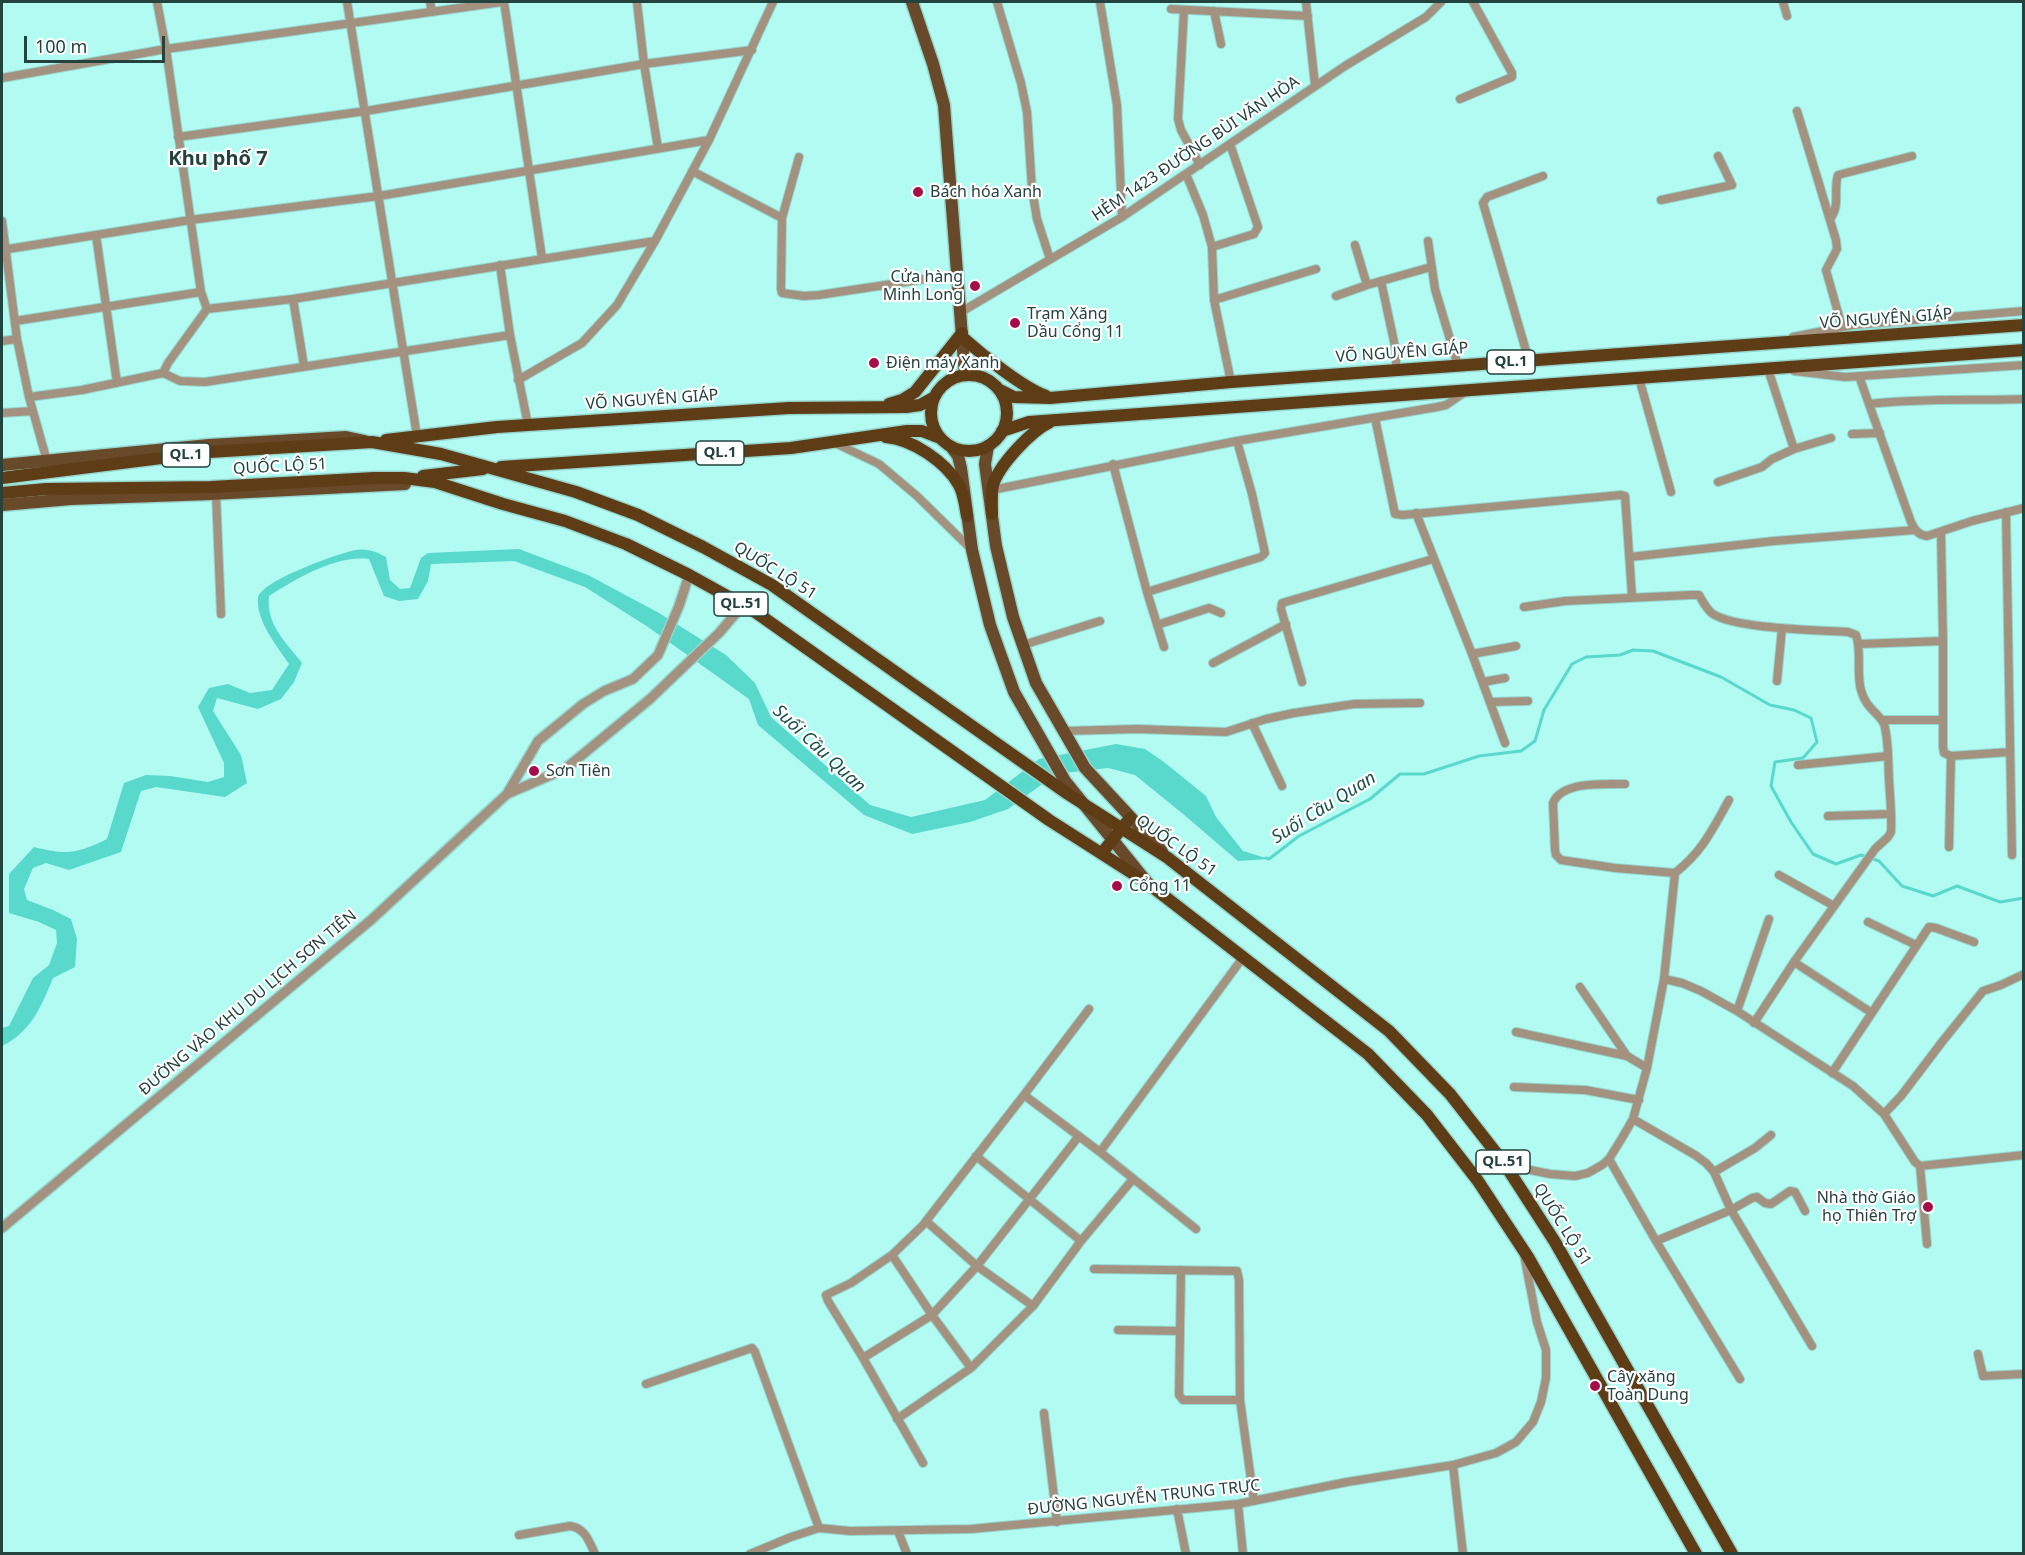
<!DOCTYPE html>
<html>
<head>
<meta charset="utf-8">
<style>
  body { margin:0 }
  #map { position:relative; width:2025px; height:1555px; overflow:hidden; background:#b2fbf2; font-family:"Noto Sans",sans-serif }
  canvas { display:block }
  .frame { position:absolute; inset:0; border:3px solid #24423e; pointer-events:none }
  .scale { position:absolute; left:24px; top:36px; width:141px; height:27px; box-sizing:border-box; border:3px solid #24423e; border-top:0; padding-left:8px; font-size:18px; line-height:21px; white-space:nowrap; color:#24423e; -webkit-text-stroke:4px #fff; paint-order:stroke }
</style>
</head>
<body>
<div id="map">
<canvas width="2025" height="1555"></canvas>
<div class="frame"></div>
<div class="scale">100 m</div>
</div>
<script>
const ctx = document.querySelector('canvas').getContext('2d');
ctx.lineJoin = 'round';
function fillPath(path, color) {
  ctx.fillStyle = color;
  ctx.fill(path, 'evenodd');
}
function strokePath(path, color, width, dash) {
  ctx.strokeStyle = color;
  ctx.lineWidth = width;
  ctx.lineCap = dash ? 'butt' : 'round';
  ctx.setLineDash(dash || []);
  ctx.stroke(path);
}
function label(font, color, halo, rows, align = 'center') {
  ctx.font = font + ' "Noto Sans",sans-serif';
  ctx.lineWidth = 4.5;
  ctx.setLineDash([]);
  ctx.textBaseline = 'middle';
  ctx.strokeStyle = halo;
  ctx.fillStyle = color;
  for (const [text, x, y, turn = 0] of rows) {
    ctx.save();
    ctx.translate(x, y);
    ctx.rotate((+turn || 0) * Math.PI / 180);
    ctx.textAlign = isNaN(turn) ? turn : align;
    if (halo) ctx.strokeText(text, 0, 0);
    ctx.fillText(text, 0, 0);
    ctx.restore();
  }
}
fillPath(new Path2D(`
  M519 549 588 575 659 613 726 655 755 683 771 717 870 805 911 817 985 800 1039 759 1116 744 1145 749 1164 762 1206 796 1216 817 1243 851 1269 859 1238 861 1183 814 1135 775 1108 768 1056 774 1008 809 970 822 912 834 864 815 758 725 749 699 648 627 585 587 514 561 431 564 428 581 418 599 399 601 384 596 369 559C335 555 296 579 269 596 266 625 286 642 302 663L294 682 281 699 258 709 217 698 213 711 241 755 247 783 225 797 156 787 141 791 121 852 69 870 46 863 33 868 24 889 27 900 53 910 71 919 77 939 75 967 53 978C41 1007 31 1032 2 1046V1028L9 1026 33 978 49 965 57 943 56 930 39 922 9 913V874L34 847C66 855 77 854 107 839L124 783 146 775 170 776 208 782 224 777V763L198 707 209 688 228 684 250 693 272 690 289 664C277 646 256 621 258 598 260 581 337 554 355 550 366 548 376 551 386 557L390 580 400 589 410 588 421 558 428 553Z`), '#58d9cc');
strokePath(new Path2D(`
  M1266 858 1269 859 1299 836 1370 799 1400 774H1424L1479 756 1521 751 1535 741 1544 710 1572 664 1586 657 1620 655 1633 650 1653 651 1721 677 1770 705 1794 710 1811 718 1817 742 1803 758 1775 762 1771 786 1791 822 1813 854 1836 864 1861 855 1879 861 1902 886 1933 896 1957 886 2000 902 2024 898`), '#58d9cc', 3);
const minor = new Path2D(`
  M157 2 166 49 201 292 207 309
  M347 2 417 436
  M430 2 432 12
  M504 2 542 258
  M637 2 644 64 658 148
  M997 2 1021 83 1027 112 1032 189 1037 219 1050 259
  M1100 2 1117 105 1122 217
  M1306 2 1315 85
  M1783 2 1787 16
  M1171 9 1308 16
  M1184 10 1178 119 1181 130 1200 165
  M1214 11 1221 44
  M2 78 166 49 502 2
  M1460 99 1512 77V73L1473 2
  M1797 111 1836 240 1837 249 1826 270 1842 327
  M178 137 366 111 644 64 752 50
  M692 171 782 218 781 289 782 293 804 296 819 295 958 274
  M1186 174 1203 215 1212 247 1214 300 1231 382
  M1661 200 1732 185 1718 156
  M782 218 799 157
  M1830 219C1841 205 1833 190 1838 175L1912 156
  M2 221 17 339 29 397 47 461
  M96 235 117 383
  M1428 241 1435 289 1458 366
  M1355 245 1367 285
  M1212 247 1254 234 1258 227 1230 144
  M2 250 190 220 379 196 709 140
  M500 265 510 335 528 425
  M1381 281 1396 351V370
  M1336 296 1367 285 1431 267
  M293 299 304 366
  M1214 300 1316 269
  M961 312 1122 217 1345 66 1426 17 1441 2
  M15 321 201 292
  M1793 337 1853 325 2024 311
  M2 341 17 339
  M1529 361 1483 203 1487 197 1543 176
  M1768 369 1794 449
  M1794 371 1845 377 2024 365
  M163 373 180 381 205 382 510 335
  M1859 376 1911 522C1915 530 1918 535 1927 536L1972 521 2024 508
  M1639 378 1671 492
  M518 380 582 343 617 305 655 241 709 140 773 2
  M29 397 82 390 163 373 168 363 207 309 293 299 655 241
  M1870 404C1920 398 1973 401 2024 399
  M2 413 33 411
  M1375 418 1395 514 1403 515 1621 495 1625 496 1632 596
  M1852 434 1880 433
  M835 443 879 464 917 496 971 549
  M1113 464 1147 592 1261 557 1265 553 1252 494 1237 441
  M1718 482 1762 467 1772 459 1794 449 1831 438
  M992 490 1237 441 1437 407 1446 405 1465 392
  M216 494 221 614
  M2006 512 2012 855
  M1416 513 1472 654 1505 743
  M1941 532 1943 641V747L1944 753 1951 756 2010 752
  M1630 557 1774 541 1915 530
  M1147 592 1164 647
  M1524 607 1565 601 1691 595H1699C1703 602 1707 610 1713 614 1736 629 1819 630 1848 632L1856 635C1862 652 1856 672 1861 690 1865 708 1880 714 1884 724 1889 741 1888 763 1889 780 1890 797 1892 815 1891 832L1888 837 1875 849 1794 962 1754 1023
  M1157 625 1209 608 1221 613
  M1859 644 1943 641
  M1023 645 1100 621
  M1472 654 1516 646
  M1213 663 1286 624
  M1777 681 1782 628
  M1302 682 1281 609 1282 603 1433 559
  M1483 682 1505 678
  M1491 702 1528 701
  M1882 720H1943
  M1252 723 1282 786
  M1064 731 1137 729 1226 732 1266 719 1294 713 1354 704 1420 703
  M1798 765 1888 756
  M1828 816 1890 814
  M1949 847 1951 756
  M1675 873C1703 851 1712 830 1729 800
  M1779 875 1834 906
  M1868 922 1916 945
  M1794 962 1872 1013
  M1664 979 1682 983 1701 991 1737 1011 1853 1086 1884 1114 1915 1162 1920 1166 2024 1155
  M1580 987 1627 1056 1647 1068
  M1737 1011 1769 919
  M1516 1032 1627 1056
  M1832 1073 1929 927 1936 928 1974 942
  M1514 1087 1585 1090 1639 1100
  M1024 1095 1089 1009
  M1884 1114 1901 1096 1942 1042 1983 991 2001 985 2024 974
  M1633 1119 1695 1155 1706 1163 1714 1172 1731 1210 1812 1346
  M1100 1152 1196 1229
  M976 1156 1081 1241
  M1609 1159 1656 1241 1740 1379
  M1505 1165 1550 1174 1575 1176 1588 1173 1602 1165 1609 1159 1622 1138 1633 1119 1647 1068 1664 979 1675 873 1615 868 1561 860 1556 855 1555 850 1553 803C1562 781 1605 784 1625 784
  M1920 1166 1927 1244
  M1714 1172 1755 1148 1771 1135
  M926 1221 977 1266 1033 1306
  M1656 1241 1731 1210 1752 1198 1757 1197 1765 1203 1771 1204 1790 1191 1795 1192 1805 1211
  M892 1255 932 1315 971 1368
  M1094 1269 1237 1271 1239 1280 1240 1400 1254 1501
  M1181 1270 1179 1395 1183 1400H1240
  M1118 1330 1180 1331
  M1978 1354 1983 1376 2024 1374
  M863 1358 932 1315 977 1266 1079 1136
  M646 1384 752 1348 755 1352 819 1528
  M1044 1413 1057 1522
  M897 1419 971 1368 1033 1306 1081 1241 1133 1179
  M923 1463 863 1358 828 1301 826 1295 851 1283 892 1255 923 1225 1024 1095 1100 1152 1244 956
  M1453 1465 1463 1554
  M1238 1504 1243 1554
  M1177 1509 1186 1554
  M898 1531 907 1554
  M519 1535 570 1526C585 1528 589 1541 595 1554
  M750 1554 791 1537 819 1528 850 1531 971 1529 1238 1504 1347 1482 1453 1465 1496 1453 1516 1442 1533 1422 1541 1402 1546 1378V1350L1537 1322 1524 1255`);
const tertiary = new Path2D(`
  M507 794 565 769 650 699 719 633 743 605
  M2 1228 371 920 507 794 538 741 583 704 604 691 633 679 658 655 679 606 689 575`);
const primary = new Path2D(`
  M912 2 933 64 944 105 965 375
  M988 446 985 464 996 546 1013 617 1036 683 1085 768 1162 851
  M952 448 958 456 961 468 972 550 990 625 1014 692 1065 781 1146 881
  M2 465 209 445 346 437 365 441
  M2 505 71 499 211 494 405 484`);
const trunk = new Path2D(`
  M962 337C981 354 1023 388 1046 396
  M931 413a38 38 0 1 1 76 0a38 38 0 1 1-76 0Z
  M1000 390 1014 397 1050 398 1231 382 2024 325
  M889 404 902 400 915 392 962 333
  M1002 431 1029 422 2024 350
  M886 437C912 439 946 462 959 485 964 494 965 506 967 516
  M386 440 497 427 789 408 906 407 920 405 933 398
  M501 467 791 448 907 431H922L940 438
  M423 476 483 469
  M2 478 209 452 372 442 441 454 576 492 638 515 703 547 772 585 1068 794 1168 858 1389 1031 1450 1094 1504 1163 1555 1242 1732 1554
  M2 493 46 489 211 487 374 478H404L435 482 503 504 565 521 626 544 689 575 754 611 1049 820 1146 882 1368 1054 1427 1115 1478 1181 1528 1257 1696 1554
  M992 514C992 505 991 494 993 485 999 465 1031 431 1050 422
  M1102 853 1130 818`);
strokePath(minor, '#96d6ce', 10);
strokePath(tertiary, '#96d6ce', 12);
strokePath(primary, '#96d6ce', 15);
strokePath(trunk, '#96d6ce', 15);
strokePath(minor, '#a49280', 8);
strokePath(tertiary, '#a49280', 9);
strokePath(primary, '#684929', 12);
strokePath(trunk, '#5d3c16', 12);
for (const [x, y, r, color] of [
  [918,192,6,"#a40f4a"],
  [975,286,6,"#a40f4a"],
  [1015,323,6,"#a40f4a"],
  [874,363,6,"#a40f4a"],
  [534,771,6,"#a40f4a"],
  [1117,886,6,"#a40f4a"],
  [1928,1207,6,"#a40f4a"],
  [1595,1386,6,"#a40f4a"]
]) {
  const dot = new Path2D();
  dot.arc(x, y, r, 0, 2 * Math.PI);
  ctx.fillStyle = color;
  ctx.fill(dot);
  strokePath(dot, '#fff', 2);
}
for (const [x, y, w] of [
  [1511,362,48],
  [720,453,48],
  [186,455,48],
  [741,604,54],
  [1503,1162,54]
]) {
  const box = new Path2D();
  box.roundRect(x - w / 2, y - 12, w, 24, 4.5);
  ctx.fillStyle = '#fff';
  ctx.fill(box);
  strokePath(box, '#24423e', 1.5);
}
label('bold 15px', '#24423e', null, [
  ["QL.1",1511,362],
  ["QL.1",720,453],
  ["QL.1",186,455],
  ["QL.51",741,604],
  ["QL.51",1503,1162]
]);
label('16px', '#24423e', '#fff', [
  ["HẺM 1423 ĐƯỜNG BÙI VĂN HÒA",1196,149,-34],
  ["VÕ NGUYÊN GIÁP",1886,319,-4],
  ["VÕ NGUYÊN GIÁP",1402,353,-4],
  ["VÕ NGUYÊN GIÁP",652,400,-4],
  ["QUỐC LỘ 51",280,467,-3],
  ["QUỐC LỘ 51",775,571,32],
  ["QUỐC LỘ 51",1176,846,35],
  ["ĐƯỜNG VÀO KHU DU LỊCH SƠN TIÊN",248,1003,-40],
  ["QUỐC LỘ 51",1562,1225,58],
  ["ĐƯỜNG NGUYỄN TRUNG TRỰC",1144,1498,-6]
]);
label('16px', '#24423e', '#fff', [
  ["Bách hóa Xanh",930,192],
  ["Cửa hàng",963,277,"right"],
  ["Minh Long",963,295,"right"],
  ["Trạm Xăng",1027,314],
  ["Dầu Cổng 11",1027,332],
  ["Điện máy Xanh",886,363],
  ["Sơn Tiên",546,771],
  ["Cổng 11",1129,886],
  ["Nhà thờ Giáo",1916,1198,"right"],
  ["họ Thiên Trợ",1916,1216,"right"],
  ["Cây xăng",1607,1377],
  ["Toàn Dung",1607,1395]
], 'left');
label('italic 18px', '#1b524c', '#fff', [
  ["Suối Cầu Quan",819,749,43],
  ["Suối Cầu Quan",1324,808,-32]
]);
label('bold 20px', '#24423e', '#fff', [
  ["Khu phố 7",218,159]
]);
</script>
</body>
</html>
